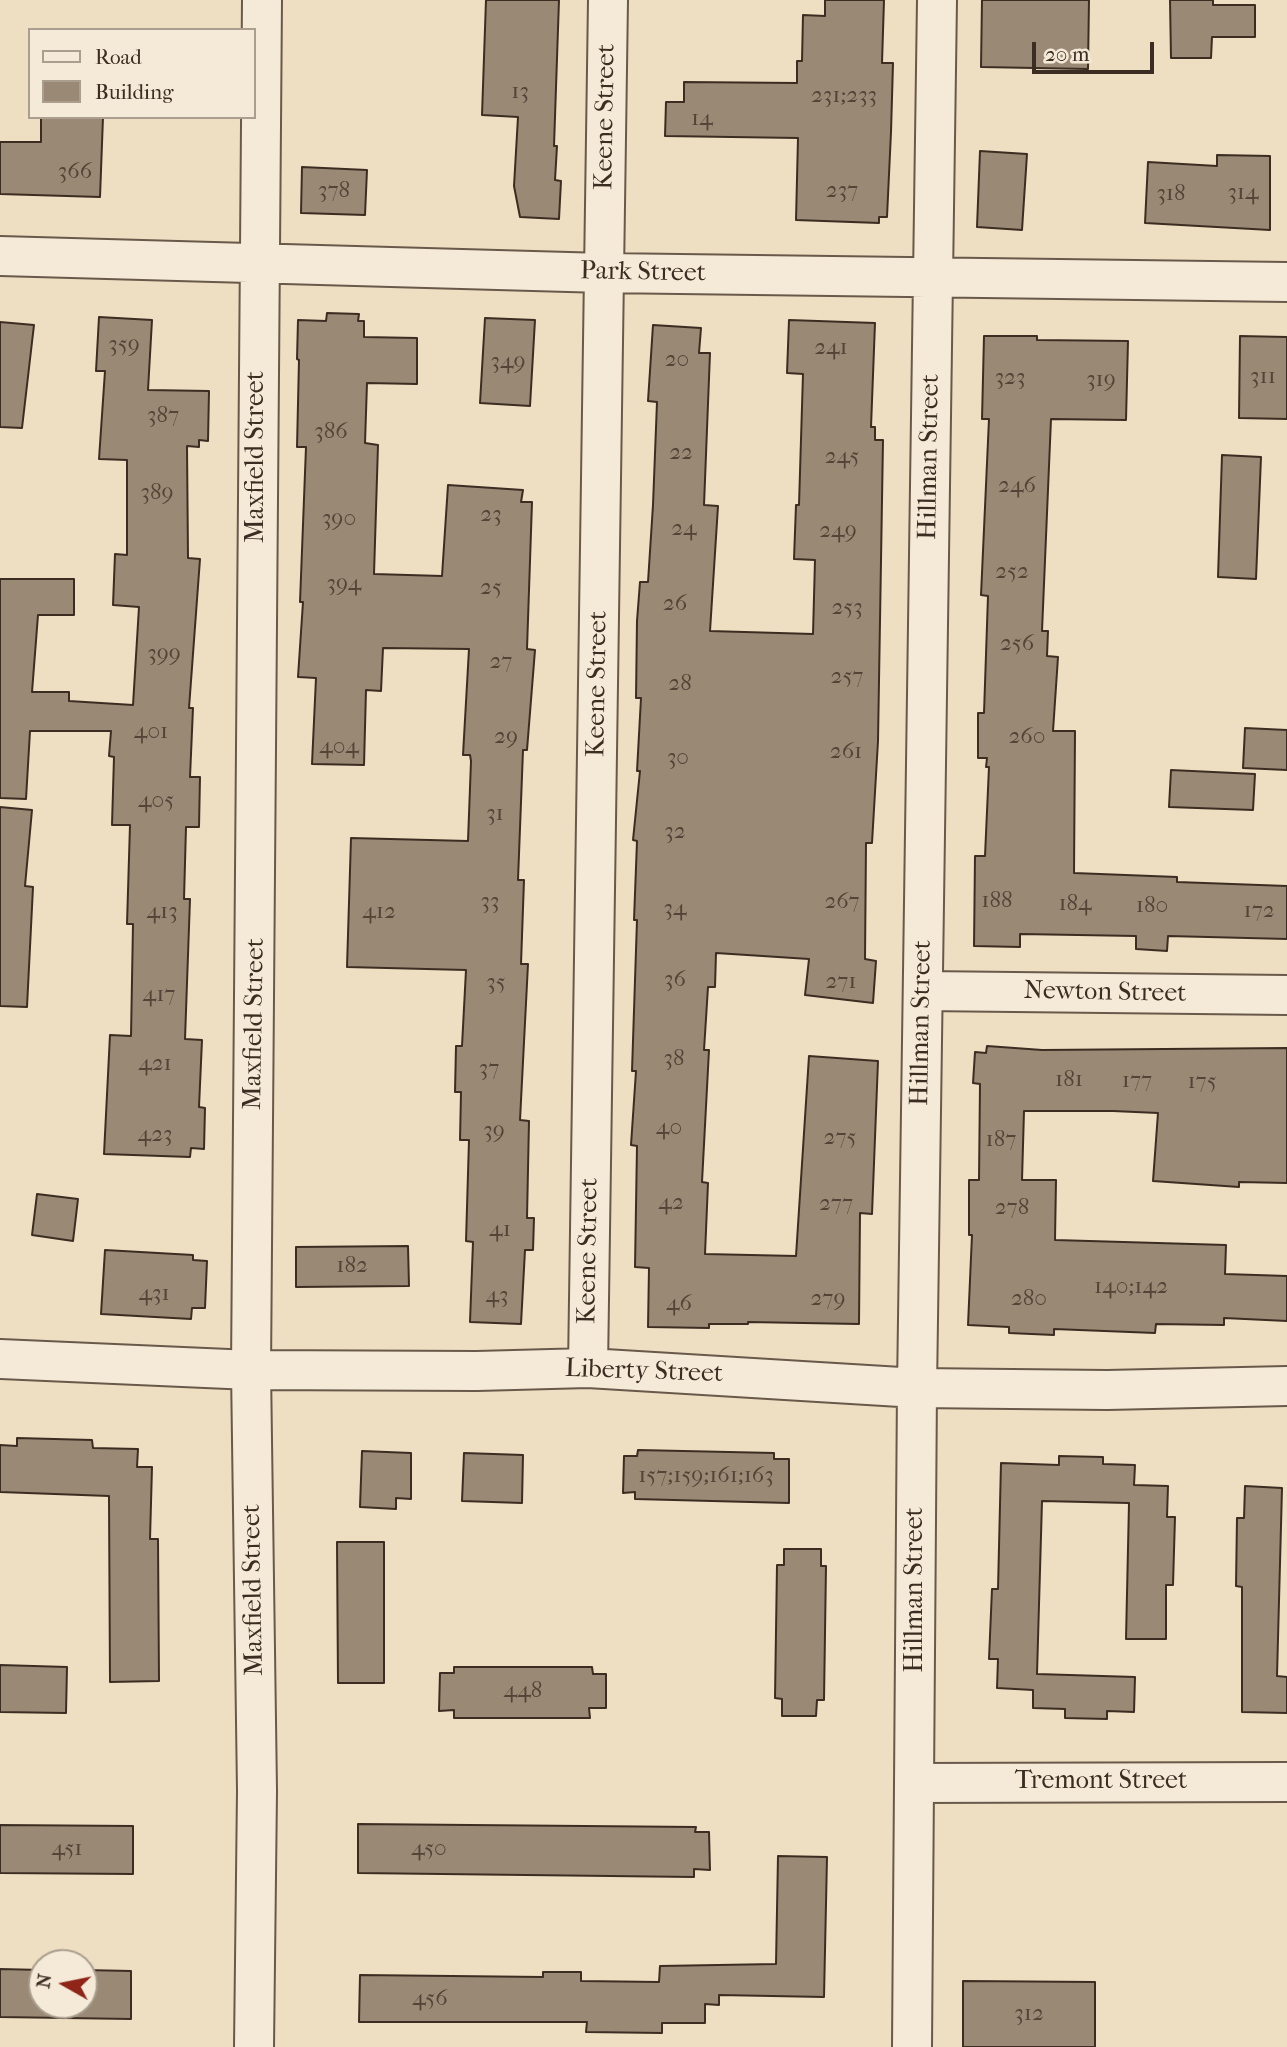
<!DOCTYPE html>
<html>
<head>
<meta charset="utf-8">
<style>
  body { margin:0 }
  #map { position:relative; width:1287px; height:2047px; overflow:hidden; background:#eedec2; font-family:"IM FELL French Canon",serif }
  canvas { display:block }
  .legend { position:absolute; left:28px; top:28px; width:228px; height:91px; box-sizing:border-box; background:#f4ead7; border:2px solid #aa9e8f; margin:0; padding:9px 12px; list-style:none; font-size:21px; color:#3c2d22 }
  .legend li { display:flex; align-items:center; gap:14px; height:35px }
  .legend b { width:35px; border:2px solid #aa9e8f }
  .north { position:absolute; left:28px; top:1949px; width:70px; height:70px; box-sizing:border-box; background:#f4ead7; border:2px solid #aa9e8f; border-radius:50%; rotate:279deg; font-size:19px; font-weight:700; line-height:28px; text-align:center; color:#3c2d22 }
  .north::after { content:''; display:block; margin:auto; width:24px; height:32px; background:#8f2418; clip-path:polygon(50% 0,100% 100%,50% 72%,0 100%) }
  .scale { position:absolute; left:1032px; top:42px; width:122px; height:32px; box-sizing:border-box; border:4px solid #3c2d22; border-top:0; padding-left:9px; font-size:21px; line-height:24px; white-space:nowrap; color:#3c2d22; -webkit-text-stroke:5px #f4ead7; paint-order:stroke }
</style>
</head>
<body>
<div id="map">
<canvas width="1287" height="2047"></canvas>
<ul class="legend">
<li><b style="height:9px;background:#f4ead7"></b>Road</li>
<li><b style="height:19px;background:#998975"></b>Building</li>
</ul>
<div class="north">N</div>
<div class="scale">20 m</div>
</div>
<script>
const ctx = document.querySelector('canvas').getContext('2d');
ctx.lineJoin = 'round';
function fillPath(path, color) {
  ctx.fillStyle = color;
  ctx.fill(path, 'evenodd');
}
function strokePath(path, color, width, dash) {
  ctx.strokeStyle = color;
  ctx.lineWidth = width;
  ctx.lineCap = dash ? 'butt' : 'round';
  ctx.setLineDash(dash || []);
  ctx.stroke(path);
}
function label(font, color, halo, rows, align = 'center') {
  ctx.font = font + ' "IM FELL French Canon",serif';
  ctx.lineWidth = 7;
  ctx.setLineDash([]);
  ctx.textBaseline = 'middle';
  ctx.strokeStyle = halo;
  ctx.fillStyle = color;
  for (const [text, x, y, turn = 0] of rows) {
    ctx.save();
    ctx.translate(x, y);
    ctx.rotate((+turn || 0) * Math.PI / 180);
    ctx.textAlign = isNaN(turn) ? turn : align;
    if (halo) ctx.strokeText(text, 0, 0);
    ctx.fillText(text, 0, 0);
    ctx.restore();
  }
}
const building = new Path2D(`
  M486 0H559L554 146H557L555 180 561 181 559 219 520 217 514 186 518 117 482 115Z
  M825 0H884L882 63H893L891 132 887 217H879V223L796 220 798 138 665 136 666 102H684V82L797 83V61H802L803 15 825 16Z
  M982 0H1089L1088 69 981 67Z
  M1170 0H1213V5H1255V37H1212L1211 58H1171Z
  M41 117H103L100 197 0 194V142H41Z
  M980 151 1027 154 1022 230 977 227Z
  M1217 155 1270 156V230L1145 223 1148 162 1217 166Z
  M302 167 367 170 365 215 301 213Z
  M327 313 359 314 358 321H364V337L417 338V384L367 383 365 443 378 445 374 574 442 576 448 485 523 490 521 502H532L527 649 535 650 527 750H523L518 880H524L521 964H528L520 1120 529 1121 527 1218H534L533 1250H525L521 1324 470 1322 473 1242 466 1241 469 1140H460L461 1092H455L456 1046H462L466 970 347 967 351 838 468 841 471 761 470 755H463L469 649 383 648 381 691 366 690 364 765 312 764 316 678 298 677 303 602H300L306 447H297L299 360 297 359 298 320 326 321Z
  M99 317 152 320 148 390 209 391 208 441 199 440V447L187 446 188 558 200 559 189 708H193L190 777H200L199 827H186L184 899H190L185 1039 202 1040 199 1107 205 1108 204 1149 191 1148 190 1157 104 1154 110 1035 131 1036 133 924H127L130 825H112L114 757 109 756 111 731H30L26 799 0 798V579H74V615H38L32 692H69V701L133 705 139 607 113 605 115 554 127 555V460L99 459 105 371H96Z
  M485 318 535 320 530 406 480 403Z
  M789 320 875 323 871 427H875V440H883L878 741 872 843H866L865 959 876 961 873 1003 805 995 809 959 716 953 715 987H708L704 1050H709L702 1182 708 1183 705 1254 796 1256 809 1056 878 1061 872 1214 860 1213 859 1324 748 1322V1324H709V1328L648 1327 649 1268 635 1267 637 1146 631 1145 636 1071H632L637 920H634L637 841 633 840 640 771H637L641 698H636L637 621 640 582H648L653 505 657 402 648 401 653 325 701 328 699 353H710L704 505 718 506 710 631 813 634 815 560 794 559 796 505H799L803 374 787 373Z
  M0 322 34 325 22 428 0 427Z
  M984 336H1037V340L1128 341 1126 420 1051 419 1042 631H1048L1047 656 1058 657 1053 731H1075L1074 873 1177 877V882L1287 886V939L1168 936 1167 951 1136 949V936L1020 934V947L974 946 975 856H985L989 767H986L987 758H978V713H984L988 596 981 595 989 419H982Z
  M1240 336 1287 337V419L1239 418Z
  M1222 455 1261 457 1256 579 1218 577Z
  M1245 728 1287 730V770L1243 768Z
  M1171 770 1255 774 1253 810 1169 807Z
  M0 807 32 810 25 886 33 887 27 1007 0 1006Z
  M987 1046 1042 1050 1287 1048V1183L1239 1182V1187L1153 1181 1158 1113 1113 1111H1024L1022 1180H1056L1055 1240 1226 1245 1225 1274 1287 1276V1321L1224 1318V1325L1156 1324 1155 1333 1054 1329V1335L1009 1333V1327L968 1325 972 1235H969V1180H979L980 1084 973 1083 975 1052 986 1053Z
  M37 1194 78 1199 73 1241 32 1235Z
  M408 1246 409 1286 296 1287V1247Z
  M105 1250 193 1255V1260L207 1261 205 1308H192L191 1319 101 1314Z
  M17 1438 92 1440 93 1448 138 1449 137 1467H152L150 1539H158L159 1681 110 1682 109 1496 0 1492V1445L17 1446Z
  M638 1450 774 1453V1459H789V1503L635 1499V1492L623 1493 624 1456H637Z
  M362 1451 411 1453V1499L396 1498V1509L360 1507Z
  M464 1453 523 1455 522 1503 462 1501Z
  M1059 1456 1103 1457V1464L1135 1465 1134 1485 1168 1486 1167 1517H1175L1173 1585H1166V1639H1126L1129 1503 1042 1501 1037 1674 1135 1677 1134 1712 1107 1711V1719L1065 1718V1709L1033 1708V1690L997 1688 998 1659H989L992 1589H998L1001 1463 1059 1465Z
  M1245 1486 1282 1488 1277 1676 1287 1677V1713L1242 1712V1587L1236 1586 1237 1518H1244Z
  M337 1542H384V1683H338Z
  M784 1549H821V1566H826L824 1700H817L816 1716H782V1699L775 1698 777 1565H784Z
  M0 1665 67 1667 66 1713 0 1712Z
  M454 1667H592L593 1674H606V1708H589L590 1718H454V1710L439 1711 440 1673H454Z
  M358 1824 696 1827 695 1832H709L710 1870 694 1869V1877L358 1873Z
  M0 1825 133 1826V1874L0 1873Z
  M778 1856 827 1857 824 1997 719 1995V2005L705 2004V2023H662V2033L586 2032 587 2022H359L360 1975 543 1977V1972H581V1981L659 1982 660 1966 776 1964Z
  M0 1969 42 1970V2005H84V1970L131 1971V2019L0 2017Z
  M963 1981 1095 1982V2047H963Z`);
fillPath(building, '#998975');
strokePath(building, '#3c2d22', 2);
const street = new Path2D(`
  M0 256 604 273 1287 282
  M923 991 1287 995
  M0 1359 251 1370 477 1371 588 1368 917 1388 1107 1390 1287 1386
  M588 1368 608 0
  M914 1783 1287 1782
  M254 2047 257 1791 251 1370 262 0
  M912 2047 917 1388 937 0`);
strokePath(street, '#68594a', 42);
strokePath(street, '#f4ead7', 38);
label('23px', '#534437', null, [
  ["13",520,92],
  ["231;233",844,96],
  ["14",702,119],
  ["366",75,172],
  ["378",334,191],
  ["237",842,191],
  ["314",1243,193],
  ["318",1171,194],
  ["359",124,345],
  ["241",831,348],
  ["20",677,360],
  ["349",508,362],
  ["311",1263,377],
  ["323",1010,378],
  ["319",1101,380],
  ["387",163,416],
  ["386",331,432],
  ["22",681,453],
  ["245",842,457],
  ["246",1017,486],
  ["389",157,493],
  ["23",491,515],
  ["390",339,519],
  ["24",684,529],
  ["249",838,531],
  ["252",1012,572],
  ["394",344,584],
  ["25",491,588],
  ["26",675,604],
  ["253",847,608],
  ["256",1017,644],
  ["399",164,654],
  ["27",501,662],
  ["257",847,677],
  ["28",680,684],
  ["401",151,732],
  ["29",506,737],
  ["260",1027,737],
  ["404",339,747],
  ["261",846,752],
  ["30",678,758],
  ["405",156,801],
  ["31",495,814],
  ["32",675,832],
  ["188",997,901],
  ["33",490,902],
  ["267",842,902],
  ["184",1075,904],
  ["180",1152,906],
  ["34",675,909],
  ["172",1259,911],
  ["413",162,912],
  ["412",379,912],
  ["36",675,980],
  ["271",841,982],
  ["35",496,983],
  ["417",159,995],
  ["38",674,1059],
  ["421",155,1064],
  ["37",489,1069],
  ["181",1069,1080],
  ["177",1137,1081],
  ["175",1202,1082],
  ["40",669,1128],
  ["39",494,1131],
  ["423",155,1135],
  ["275",840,1138],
  ["187",1001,1140],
  ["42",671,1203],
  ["277",836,1204],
  ["278",1012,1208],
  ["41",500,1230],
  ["182",352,1266],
  ["140;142",1131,1287],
  ["431",154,1294],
  ["43",497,1296],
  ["279",828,1299],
  ["280",1029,1299],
  ["46",679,1304],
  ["157;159;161;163",706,1476],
  ["448",523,1691],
  ["451",67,1849],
  ["450",429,1849],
  ["456",430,1999],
  ["312",1029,2014]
]);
label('26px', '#3c2d22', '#f4ead7', [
  ["Keene Street",606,117,-89],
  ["Park Street",643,273,1],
  ["Maxfield Street",257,457,-90],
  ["Hillman Street",930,457,-89],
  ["Keene Street",598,684,-89],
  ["Newton Street",1105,993,1],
  ["Hillman Street",922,1023,-89],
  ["Maxfield Street",255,1024,-89],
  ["Keene Street",589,1251,-89],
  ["Liberty Street",644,1372,2],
  ["Maxfield Street",254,1590,-91],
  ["Hillman Street",916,1590,-90],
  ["Tremont Street",1101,1782]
]);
</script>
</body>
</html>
